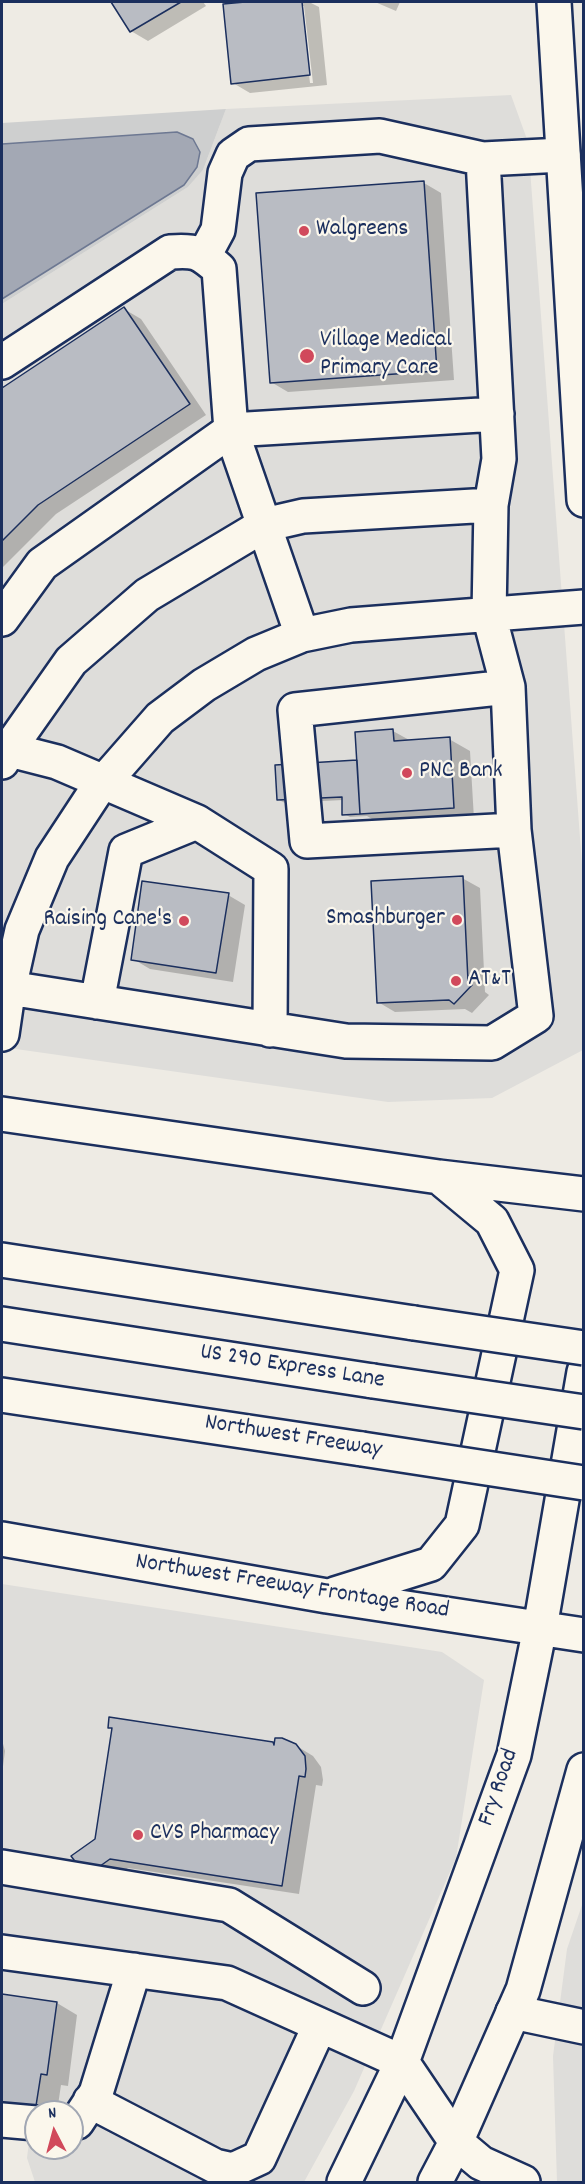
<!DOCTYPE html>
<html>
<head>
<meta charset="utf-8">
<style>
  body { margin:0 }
  #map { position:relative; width:585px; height:2184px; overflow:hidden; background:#eeebe4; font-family:Dekko,sans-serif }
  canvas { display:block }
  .frame { position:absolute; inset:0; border:3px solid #1b2f5e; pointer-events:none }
  .north { position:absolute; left:24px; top:2100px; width:60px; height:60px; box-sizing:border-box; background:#fbf7ec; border:2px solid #a1a7b3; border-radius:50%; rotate:354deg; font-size:16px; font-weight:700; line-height:24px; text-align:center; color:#1b2f5e }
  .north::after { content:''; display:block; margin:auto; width:21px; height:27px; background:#d1495b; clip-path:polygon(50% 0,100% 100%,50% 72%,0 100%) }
</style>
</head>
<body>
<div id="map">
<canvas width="585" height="2184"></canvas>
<div class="frame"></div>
<div class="north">N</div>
</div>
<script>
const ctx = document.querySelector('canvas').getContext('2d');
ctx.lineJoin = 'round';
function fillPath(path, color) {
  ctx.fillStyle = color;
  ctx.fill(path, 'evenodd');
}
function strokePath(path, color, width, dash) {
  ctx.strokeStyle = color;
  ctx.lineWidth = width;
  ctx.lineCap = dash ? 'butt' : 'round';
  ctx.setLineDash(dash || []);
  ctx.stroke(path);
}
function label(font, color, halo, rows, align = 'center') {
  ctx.font = font + ' Dekko,sans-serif';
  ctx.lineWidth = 4.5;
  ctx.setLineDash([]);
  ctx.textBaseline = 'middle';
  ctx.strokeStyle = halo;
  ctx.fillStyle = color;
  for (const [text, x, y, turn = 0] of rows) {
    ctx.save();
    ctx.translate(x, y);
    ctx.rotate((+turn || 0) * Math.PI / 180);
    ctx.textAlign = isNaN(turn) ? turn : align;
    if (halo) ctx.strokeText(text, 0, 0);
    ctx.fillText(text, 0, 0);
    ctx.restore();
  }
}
fillPath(new Path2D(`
  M511 95 528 142 583 878V1050L492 1098 388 1102 2 1047V304L188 187 203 170 226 109Z
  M2 1584 442 1652 484 1680 456 1858 354 2091 304 2182H35L27 2158 29 2142 2 2138ZM36 2112H72V2148H36Z
  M583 1902V2182H557L553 2056 567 1949Z`), '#deddda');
fillPath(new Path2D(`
  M226 109 203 170 188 187 2 304V123Z`), '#cecfcf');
const water = new Path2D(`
  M177 132 193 139 200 152 197 167 184 185 2 299V144Z`);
fillPath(water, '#a3a8b4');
strokePath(water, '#6d7892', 1.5);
fillPath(new Path2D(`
  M113 2H203L206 6 148 41 131 31Z
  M260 2H309L319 7 327 85 250 93 233 83 225 5ZM301 6H304L313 83H310Z
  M375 2H400L396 11Z
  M424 183 441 193 454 380 288 392 271 382Z
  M124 309 141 319 206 415 56 514 2 568V390Z
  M393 731 411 741 449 739 470 751 474 819 382 825 367 816 350 817 344 814 343 800 285 803 279 800 359 761Z
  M462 878 480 888 485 992 489 995 472 1013 465 1009 395 1012 378 1002Z
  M228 895 245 905 233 982 150 969 133 959Z
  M109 1727 272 1744 276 1746 295 1745 313 1756 321 1767 323 1780 322 1786 316 1785 299 1894 128 1868 105 1885 87 1875 96 1840 114 1729Z
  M2 1740 5 1751 2 1774Z
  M2 1999 57 2003 77 2015 68 2086 61 2085 57 2112 2 2115Z`), '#0003');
const building = new Path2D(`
  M111 2H181L130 32Z
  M245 2H302L310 75 231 84 223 4Z
  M424 181 437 371 270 383 256 193Z
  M124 307 190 404 38 505 2 541V388Z
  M393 729 394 741 450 737 454 808 360 814 355 732Z
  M357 760 360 814 342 815V797L277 800 275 765Z
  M463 876 468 981 472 985 454 1004 449 1000 377 1003 371 881Z
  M142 881 229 893 216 973 131 960Z
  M109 1717 273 1742 274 1745 275 1738H282L296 1744 305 1756 306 1769 305 1777 299 1776 282 1886 110 1859 86 1876 71 1856 95 1839 112 1728H108Z
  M2 1994 57 2002 47 2075 41 2074 35 2112 2 2107Z`);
fillPath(building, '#b9bcc3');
strokePath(building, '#1b2f5e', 1.5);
const minor = new Path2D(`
  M204 256 218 230 225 173 233 155 249 144 380 136 483 159
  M2 362 170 252C196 250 199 252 219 269L231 430 302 635
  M2 619 42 564 231 430 497 414
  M508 687 295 710 307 841 514 830
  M2 748 57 762 197 822
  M2 762 9 749 71 661 147 595 264 525 303 516 491 505
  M9 988 346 1041 492 1043 536 1016 514 830 508 687 489 615 491 505 499 459 483 159 563 155
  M97 1002 126 851 197 822 271 869 270 1030
  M2 1034 8 993 22 930 52 858 96 791 160 718 204 685 256 654 302 635 351 625 584 607
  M2 1867 229 1905 363 1988
  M2 1952 227 1983 402 2062
  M513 2012 584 2027
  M90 2101 215 2166 233 2170 259 2158 320 2025
  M2 2120 36 2123
  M72 2122H77L96 2093 134 1970
  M456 2142 481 2163 523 2182`);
const major = new Path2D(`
  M554 2 584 500
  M2 1114 439 1177 584 1194
  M2 1539 327 1596 584 1635
  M335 1594 431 1564 462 1525 517 1270 492 1221 439 1177
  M402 2062 456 2142
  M344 2182 402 2062 514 1755 540 1628 584 1372
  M435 2182 456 2142 523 1990 584 1770`);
const highway = new Path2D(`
  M2 1260 414 1323
  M2 1324 373 1381
  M2 1395 362 1449`);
strokePath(minor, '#1b2f5e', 38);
strokePath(major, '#1b2f5e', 38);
strokePath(highway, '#1b2f5e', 38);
strokePath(minor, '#fbf7ec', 33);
strokePath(major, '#fbf7ec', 33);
strokePath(highway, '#fbf7ec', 33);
const highwayBridge = new Path2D(`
  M414 1323 584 1348
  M373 1381 584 1412
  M362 1449 584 1483`);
strokePath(highwayBridge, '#1b2f5e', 38, []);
strokePath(highwayBridge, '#fbf7ec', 33);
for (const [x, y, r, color] of [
  [304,231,6,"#d1495b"],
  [307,356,8,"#d1495b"],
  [407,773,6,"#d1495b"],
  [457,920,6,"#d1495b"],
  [184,921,6,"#d1495b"],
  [456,981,6,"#d1495b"],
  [138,1835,6,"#d1495b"]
]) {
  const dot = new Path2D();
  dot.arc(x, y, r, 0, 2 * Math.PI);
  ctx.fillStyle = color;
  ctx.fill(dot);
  strokePath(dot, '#fbf7ec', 2);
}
label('24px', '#1b2f5e', '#fbf7ec', [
  ["Walgreens",316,231],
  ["Village Medical",320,342],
  ["Primary Care",320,370],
  ["PNC Bank",419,773],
  ["Smashburger",445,920,"right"],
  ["Raising Cane's",172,921,"right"],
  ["AT&T",468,981],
  ["CVS Pharmacy",150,1835]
], 'left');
label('24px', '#1b2f5e', '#fbf7ec', [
  ["US 290 Express Lane",292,1368,9],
  ["Northwest Freeway",293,1438,9],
  ["Northwest Freeway Frontage Road",292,1588,9],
  ["Fry Road",500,1788,-71]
]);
</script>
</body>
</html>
